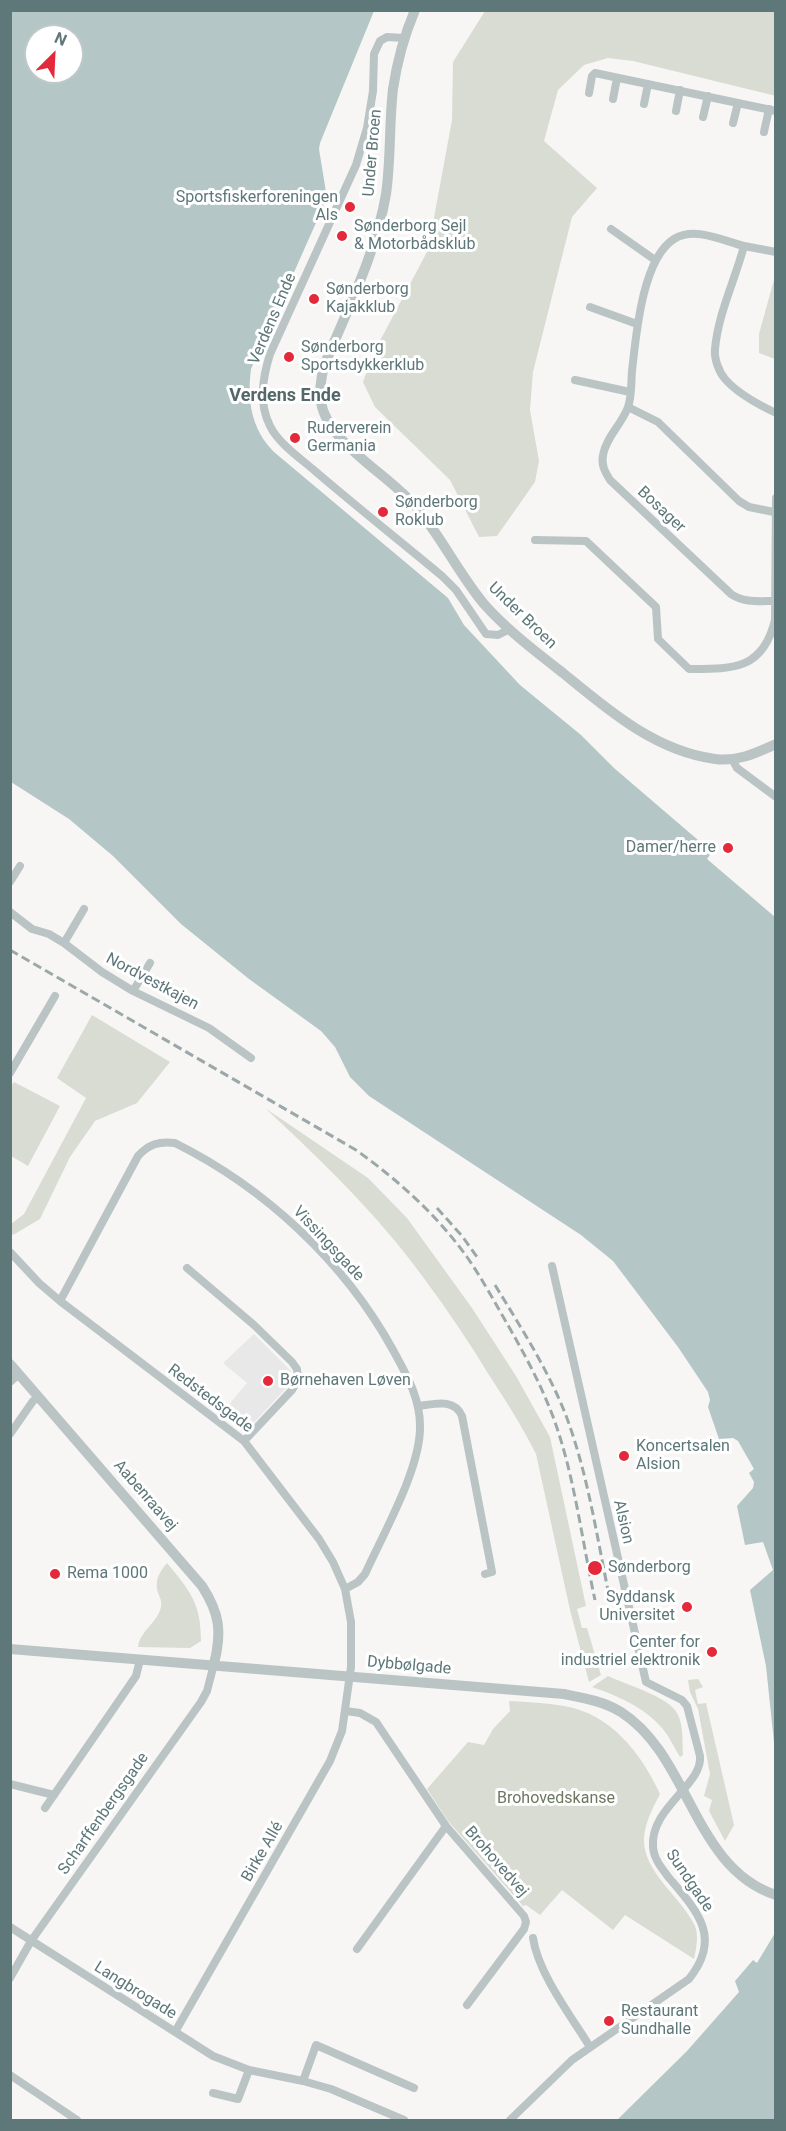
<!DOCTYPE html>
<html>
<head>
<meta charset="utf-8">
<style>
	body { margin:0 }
	#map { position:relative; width:786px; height:2131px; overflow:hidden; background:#f7f6f4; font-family:Roboto,sans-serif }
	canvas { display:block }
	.frame { position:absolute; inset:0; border:12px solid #5e7779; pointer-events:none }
	.north { position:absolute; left:24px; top:24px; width:60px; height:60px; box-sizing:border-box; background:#fff; border:2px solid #bfc9c9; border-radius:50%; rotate:24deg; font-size:16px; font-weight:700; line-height:24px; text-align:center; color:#5e7779 }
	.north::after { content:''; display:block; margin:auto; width:21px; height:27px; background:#e3293a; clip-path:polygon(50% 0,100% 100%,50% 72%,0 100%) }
</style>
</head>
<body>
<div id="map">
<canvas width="786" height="2131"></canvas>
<div class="frame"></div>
<div class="north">N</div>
</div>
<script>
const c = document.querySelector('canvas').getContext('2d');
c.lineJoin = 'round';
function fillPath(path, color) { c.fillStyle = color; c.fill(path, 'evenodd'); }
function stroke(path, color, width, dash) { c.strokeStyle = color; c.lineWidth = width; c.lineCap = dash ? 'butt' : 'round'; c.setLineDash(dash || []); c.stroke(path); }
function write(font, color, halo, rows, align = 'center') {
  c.font = font + ' Roboto,sans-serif'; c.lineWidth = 6; c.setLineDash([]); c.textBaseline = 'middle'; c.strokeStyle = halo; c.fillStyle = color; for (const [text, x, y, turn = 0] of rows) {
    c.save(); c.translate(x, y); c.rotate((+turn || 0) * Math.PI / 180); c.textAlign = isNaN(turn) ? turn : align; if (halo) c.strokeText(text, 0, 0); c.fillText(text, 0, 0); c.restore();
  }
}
fillPath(new Path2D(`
	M254,1334L291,1371V1380L289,1385L249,1428L244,1429L222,1413L247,1383L223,1363Z`), '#e8e8e8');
fillPath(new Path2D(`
	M485,11H775L776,96L633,61L608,58L584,65L558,90L544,141L597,188L572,217L533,372L530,410L539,461L535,482L497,536L479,537L450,480L375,407L363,382L374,352L428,250L452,120L453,62Z
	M775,276V359L759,353V334Z
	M92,1015L170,1062L137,1103L95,1121L70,1157L40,1219L13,1235L11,1232V1224L24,1214L86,1098L57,1078Z
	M14,1082L60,1106L28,1166L11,1156L10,1088Z
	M265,1108L368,1178L407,1218L472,1308L516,1376L550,1437L586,1606L577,1609L582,1628H587L601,1675L589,1682L570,1610L536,1454C522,1426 506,1401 489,1375C469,1342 447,1309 423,1277C378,1215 321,1160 265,1108Z
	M167,1563C190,1591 201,1603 201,1641L190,1648L138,1647C140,1630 159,1622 161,1606C162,1602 160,1597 158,1593C154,1581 160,1571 167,1563Z
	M608,1676C625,1684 669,1697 677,1713C684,1725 682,1742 683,1755L680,1757C674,1747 669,1736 662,1728C644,1707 618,1696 592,1687Z
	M698,1679L703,1687L695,1690L698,1704L706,1703L734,1825L725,1841L709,1811L712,1800L704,1796L710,1774L698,1709L690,1692L688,1680Z
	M509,1701C527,1702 546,1703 564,1706C611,1714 641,1753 660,1794C653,1808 645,1822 644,1838C642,1871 682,1898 695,1926C699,1936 696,1949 694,1959L625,1915L613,1930L562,1890L540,1915L526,1905L523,1906L448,1821L427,1789L468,1742L484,1745L493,1729L510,1711Z`), '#d9dcd3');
fillPath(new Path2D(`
	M10,11H374L320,143L319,149L327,198L251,369C247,400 251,429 274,452L448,598L464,625L520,685L581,735L614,768L712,852L707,859L775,917V1752L766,1666L750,1590L773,1570L763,1542L745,1545L737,1506L753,1488L754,1482L749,1473L754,1469L738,1441L733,1438L719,1439L708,1407L710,1400L708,1392L678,1347L613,1261L581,1235L369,1096L350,1077L335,1047L321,1031L249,979L181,924L113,856L69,819L11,782ZM36,36H72V72H36Z
	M775,1933V2120H617L687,2051L739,1992L735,1981L753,1960L757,1963Z`), '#b4c6c6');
stroke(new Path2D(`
	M404,38L387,37L380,41L374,54L373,91L367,128L356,165L270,354C263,377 258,402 270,426C279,444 300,458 315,471C357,507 400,541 442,576L456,590L486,634L498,635L510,629
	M589,93L592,76L595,73L776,111
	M613,99L617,78
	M644,104L648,84
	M676,111L680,90
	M703,117L708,96
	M733,123L738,103
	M764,132L769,109
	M611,229L655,260
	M744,246C735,280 718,314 715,349C714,359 719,372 725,379C738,394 759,405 776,413
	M590,307L637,324
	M575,380L630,392
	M628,407L658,422L739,501L749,507L774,512
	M535,540L586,541L656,607L658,639L689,669C733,669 763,670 775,620L776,498
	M775,601C759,601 744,603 731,594L610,480C605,472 601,465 603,455C606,437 622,424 628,407C632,396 631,382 632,371C636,336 642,259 674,239C695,226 723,241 744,246C755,248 765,250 776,252
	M732,759L737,768L776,797
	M10,882L20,866
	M10,912L32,929L49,934L64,943L102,972L133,991L209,1028L251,1058
	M64,943L84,909
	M133,991L150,963
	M10,1073L55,996
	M10,1252L39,1283L60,1301L244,1441L319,1539L333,1562L345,1589L351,1622V1667L342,1731L330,1761L175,2032
	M187,1268L254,1325L292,1362L297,1369L298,1380L292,1390L244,1441
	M60,1301L138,1156C149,1144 159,1141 175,1143C265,1188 344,1261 393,1350C406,1374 420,1397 420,1426C421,1468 383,1534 365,1574L358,1582L345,1589
	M10,1382L19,1374
	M419,1406C435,1404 454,1398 462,1416L492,1572L485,1574
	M10,1434L33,1401L39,1397
	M346,1711L360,1713L376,1722L446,1826L524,1916L526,1922L524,1929L467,2005
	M10,1784L54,1795
	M45,1808L136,1676L140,1660
	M10,1927L213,2056L249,2070L303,2081L331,2089L404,2120
	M533,1938C538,1973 571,2016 590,2047
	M357,1949L446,1826
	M10,1978L31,1941L201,1702L207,1691L214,1664
	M10,2075L77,2120
	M303,2081L316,2045L414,2088
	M213,2093L238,2099L249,2070
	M510,2120L572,2060L689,1979C722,1938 698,1912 670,1879C663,1870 654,1860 653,1847C650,1807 703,1785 700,1756L687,1706L682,1700L646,1682L552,1266`), '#bbc4c5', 8);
stroke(new Path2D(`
	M415,10C404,36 397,62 393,89C389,124 391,160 386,194C376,254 347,310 324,366C321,378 319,389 321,402C327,443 390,475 417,508C442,538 459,574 484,604C507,630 536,652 563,673C608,710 655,751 715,759C738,762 756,753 776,744
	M10,1364L202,1586C220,1614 222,1632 214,1664
	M10,1649L564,1694C584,1698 603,1701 621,1712C690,1756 693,1868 776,1895`), '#bbc4c5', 10);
stroke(new Path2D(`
	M10,950L356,1150C398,1180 437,1215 467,1257C481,1277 493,1299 505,1320C524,1353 542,1386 555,1422C575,1479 582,1541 595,1600
	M437,1208L462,1236L477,1257
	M495,1285C520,1326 547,1368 565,1413C588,1473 597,1538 610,1600`), '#9ba8aa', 3, [9, 4.5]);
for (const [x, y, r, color] of [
	[350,207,6,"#e3293a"],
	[342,236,6,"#e3293a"],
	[314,299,6,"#e3293a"],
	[289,357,6,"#e3293a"],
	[295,438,6,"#e3293a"],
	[383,512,6,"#e3293a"],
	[728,848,6,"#e3293a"],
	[268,1381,6,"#e3293a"],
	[624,1456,6,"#e3293a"],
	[595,1568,8,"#e3293a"],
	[55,1574,6,"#e3293a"],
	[687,1607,6,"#e3293a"],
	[712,1652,6,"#e3293a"],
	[609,2021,6,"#e3293a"]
]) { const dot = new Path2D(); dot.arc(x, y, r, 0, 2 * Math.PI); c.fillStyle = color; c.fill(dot); stroke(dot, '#fff', 2); }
write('16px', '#5e7779', '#fff', [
	["Under Broen",373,153,-85],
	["Verdens Ende",273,319,-67],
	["Bosager",661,510,43],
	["Under Broen",522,616,44],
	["Nordvestkajen",152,982,28],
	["Vissingsgade",328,1244,47],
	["Redstedsgade",210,1399,37],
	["Aabenraavej",145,1496,49],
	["Alsion",623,1522,77],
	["Dybbølgade",409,1666,5],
	["Scharffenbergsgade",104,1814,-55],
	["Birke Allé",263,1852,-60],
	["Brohovedvej",496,1862,49],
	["Sundgade",689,1881,56],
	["Langbrogade",135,1991,32]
]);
write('16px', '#5e7779', '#fff', [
	["Sportsfiskerforeningen",338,198,"right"],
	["Als",338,216,"right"],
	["Sønderborg Sejl",354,227],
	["& Motorbådsklub",354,245],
	["Sønderborg",326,290],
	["Kajakklub",326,308],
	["Sønderborg",301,348],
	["Sportsdykkerklub",301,366],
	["Ruderverein",307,429],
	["Germania",307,447],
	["Sønderborg",395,503],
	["Roklub",395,521],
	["Damer/herre",716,848,"right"],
	["Børnehaven Løven",280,1381],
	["Koncertsalen",636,1447],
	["Alsion",636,1465],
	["Sønderborg",608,1568],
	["Rema 1000",67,1574],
	["Syddansk",675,1598,"right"],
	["Universitet",675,1616,"right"],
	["Center for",700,1643,"right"],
	["industriel elektronik",700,1661,"right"],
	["Restaurant",621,2012],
	["Sundhalle",621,2030]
], 'left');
write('16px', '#6c7861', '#fff', [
	["Brohovedskanse",556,1799]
]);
write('bold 18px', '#54686a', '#fff', [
	["Verdens Ende",285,396]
]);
</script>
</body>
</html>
